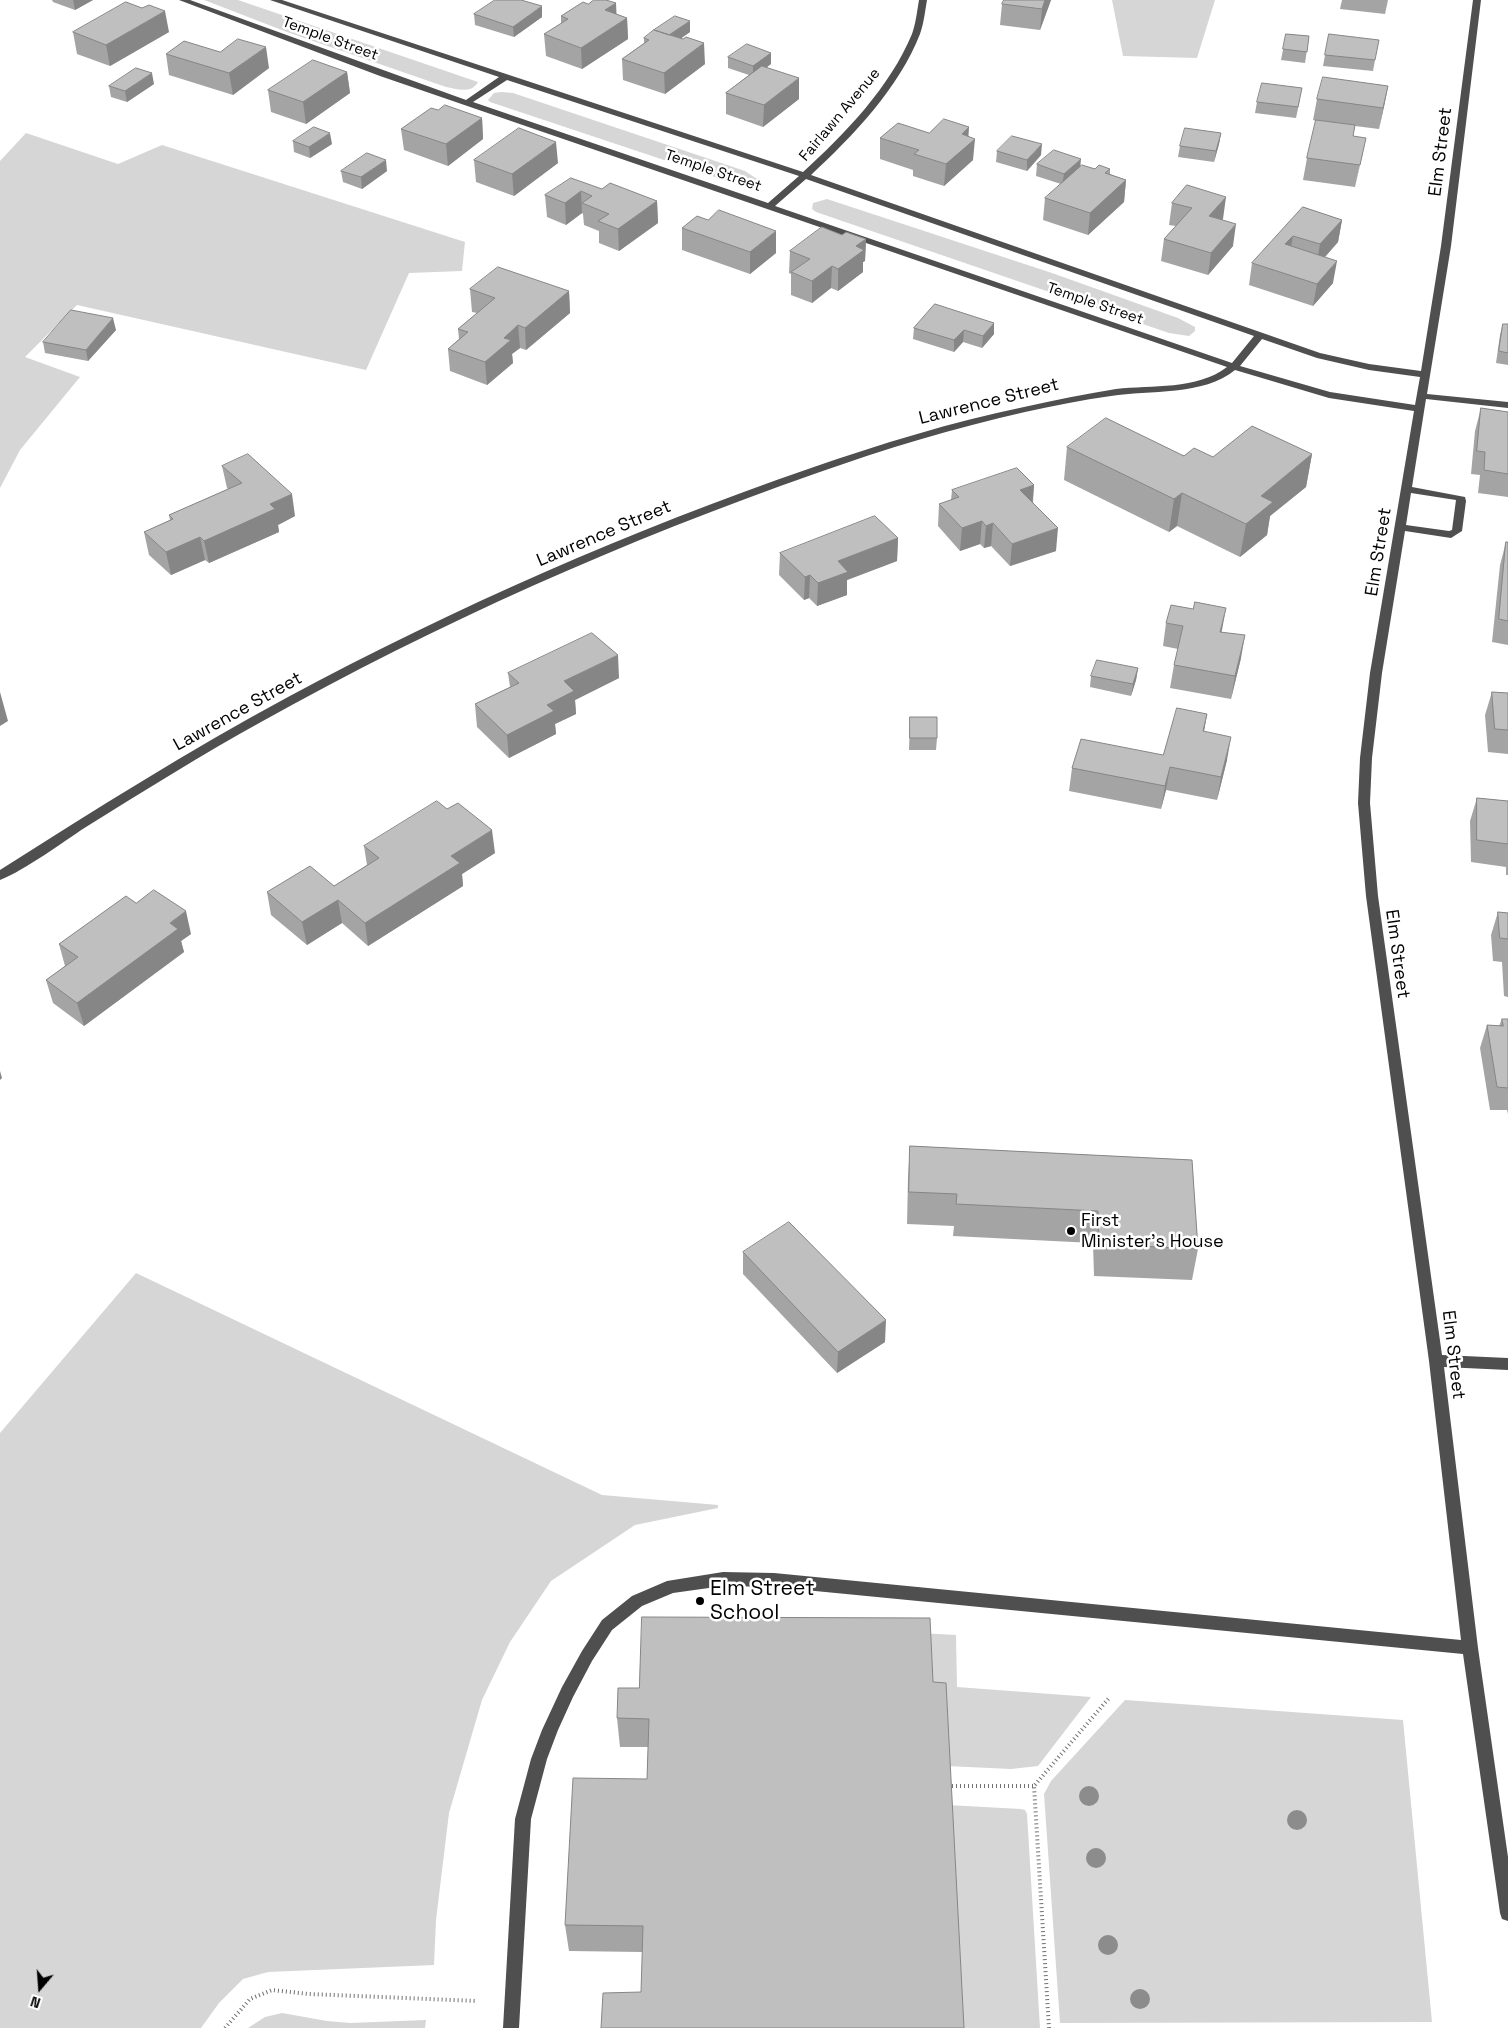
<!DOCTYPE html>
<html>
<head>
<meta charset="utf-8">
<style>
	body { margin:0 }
	#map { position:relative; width:1508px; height:2028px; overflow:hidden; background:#fff; font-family:"Space Grotesk",sans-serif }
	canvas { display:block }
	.north { position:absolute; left:15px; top:1963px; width:50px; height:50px; -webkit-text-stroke:4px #fff; paint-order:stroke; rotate:198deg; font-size:14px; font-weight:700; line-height:20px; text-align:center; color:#000 }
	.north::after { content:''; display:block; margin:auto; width:18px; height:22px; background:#000; clip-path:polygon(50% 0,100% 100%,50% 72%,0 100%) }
</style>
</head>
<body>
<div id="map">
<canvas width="1508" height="2028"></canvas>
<div class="north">N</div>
</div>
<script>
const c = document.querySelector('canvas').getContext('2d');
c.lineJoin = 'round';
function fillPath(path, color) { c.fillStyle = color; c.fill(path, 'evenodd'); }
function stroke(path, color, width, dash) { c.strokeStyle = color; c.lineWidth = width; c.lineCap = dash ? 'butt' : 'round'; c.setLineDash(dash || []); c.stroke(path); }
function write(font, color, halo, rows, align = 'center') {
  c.font = font + ' "Space Grotesk",sans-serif'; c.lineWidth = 5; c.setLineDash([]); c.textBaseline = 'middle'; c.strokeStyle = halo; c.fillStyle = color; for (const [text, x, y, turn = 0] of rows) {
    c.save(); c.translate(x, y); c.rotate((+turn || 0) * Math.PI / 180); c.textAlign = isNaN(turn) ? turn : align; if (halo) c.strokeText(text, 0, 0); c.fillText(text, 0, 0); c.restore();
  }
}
fillPath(new Path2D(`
	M204,0H238L478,82C472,94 456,89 446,87L287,32Z
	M1112,0H1215L1197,58L1123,56Z
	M501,92L513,93L745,171L757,179L751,185H739L490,102L488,100L494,93Z
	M26,133L118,164L162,145L465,242L462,271L409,273L366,370L77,305L25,357L80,377L20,450L0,488V161Z
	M827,199L1052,273L1178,318L1195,327V331L1189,336L1169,333L816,212L812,209L813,203Z
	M136,1273L602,1495L718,1505V1508L635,1525L551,1581L510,1642L482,1700L449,1813L436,1920L434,1965L268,1972L243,1979L219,2003L201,2028H0V1433Z
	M884,1631L956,1635L957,1687L1091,1697L1038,1766L1011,1769L946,1766Z
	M1125,1700L1403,1720L1432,2022L1060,2023L1044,1794L1051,1781Z
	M947,1805L1021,1809L1025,1810L1027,1814L1040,2028H958Z
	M282,2013L327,2021L350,2023L426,2020L425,2028H248L265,2017Z`), '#d6d6d6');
stroke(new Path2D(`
	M948,1786H1034
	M225,2028L250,1999L272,1990L309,1994L477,2001
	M1049,2028L1034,1786L1109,1698`), '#717171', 4, [1, 3]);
fillPath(new Path2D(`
	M179,0H190L466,100L499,77L270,0H282L803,172C845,134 890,87 912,34C916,23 917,11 919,0H927C925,11 924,23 920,34C899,88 853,136 811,175L1320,353L1369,364L1421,371L1441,246L1473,0H1481L1451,246L1427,394L1508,402V408L1426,399L1412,487L1465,497L1466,501L1462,531L1451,538L1405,531L1382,673L1372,758L1370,803L1378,896L1442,1355L1508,1358V1370L1444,1367L1478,1648L1508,1857V1921L1502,1919L1500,1913L1463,1654L774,1587L723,1586L673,1593L642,1606L612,1630L592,1661L573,1697L558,1730L547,1759L531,1819L519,2028H503L515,1819L531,1759L542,1730L562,1687L582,1651L602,1620L632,1596L667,1581L723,1572L774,1573L1461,1640L1429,1361L1366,896L1358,803L1360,758L1370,673L1414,411L1329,398L1235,370C1204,396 1149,390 1111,396C1082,400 1053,406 1025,412C954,428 885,449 817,473C625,540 438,623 261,722C201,755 144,791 86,827C61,843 27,869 0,880V870C95,810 189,750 288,697C456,607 631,530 811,468C881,444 951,422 1024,407C1055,400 1085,394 1116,389C1152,385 1197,390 1227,367L380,76ZM507,80L799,176L768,203L473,102ZM806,179L1254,336L1232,363L775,206ZM1262,339L1317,358L1369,370L1420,377L1415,405L1330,392L1240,366ZM1411,493L1456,500L1452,530L1449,531L1406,525Z`), '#4f4f4f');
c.fillStyle = '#8c8c8c';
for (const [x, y] of [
	[1089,1796],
	[1297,1820],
	[1096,1858],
	[1108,1945],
	[1140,1999]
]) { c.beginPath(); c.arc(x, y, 10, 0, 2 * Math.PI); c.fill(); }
fillPath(new Path2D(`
	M52,0H93L75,10L53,2Z
	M1051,0L1040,30L1000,25L1002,4Z
	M1342,0H1388L1385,14L1340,9Z
	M616,3V14L627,18L628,39L582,69L546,56L544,34L561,24V16L588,4Z
	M474,14L542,17L514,37L475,25Z
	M690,21V32L680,39L705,64L665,94L623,80L622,59L644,43V38Z
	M73,32H169L110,66L77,54Z
	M1286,34L1309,36L1305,63L1281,60Z
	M1329,34L1375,60L1373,71L1323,66Z
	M771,53V64L767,67L799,99L763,127L726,114V93L749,75L728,68V57Z
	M166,54L269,68L233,95L169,75Z
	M347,72L350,93L306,124L271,112L268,90Z
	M154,84L127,102L111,97L109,86Z
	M1388,86L1379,129L1355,126L1353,136L1361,159L1355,187L1303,180L1307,158L1316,121L1313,120L1317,99Z
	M1300,99L1296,118L1255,113L1257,102Z
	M438,110L482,118L483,139L448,166L404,150L401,129Z
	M929,133L969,136L973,160L944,186L913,176V170L880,159V138Z
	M1221,133L1219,144L1214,162L1178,157L1180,146Z
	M293,141L332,144L310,158L294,152Z
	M997,151L1041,155L1027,171L996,162Z
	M474,160L558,163L514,196L476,182Z
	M1037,164L1080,166L1095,169H1110V174L1126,180L1124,202L1088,235L1043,220L1045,198L1061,184L1036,176Z
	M341,171H387L362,189L343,182Z
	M1187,185L1223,219L1222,220L1233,246L1208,275L1161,261L1164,239L1176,226L1169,225L1172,203Z
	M602,189L657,201L658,223L619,251L599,243V231L584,225L583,214L582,213L566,225L547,217L545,195Z
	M1303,207L1342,220L1338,242L1325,257L1333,283L1313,306L1249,285L1252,263Z
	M682,228L776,253L750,274L682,250Z
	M842,235L866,239L865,261L863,262V272L838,291L831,288L812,303L791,295V274L789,273L790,251Z
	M470,289L569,291L570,313L526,350L520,348L512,354L513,363L487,385L450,371L448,349L459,339L458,329L477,313L472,312Z
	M935,304L994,334L982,348L963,342L954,352L913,339L914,328Z
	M1503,324H1508V365L1496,363L1500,335Z
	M116,330L88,361L45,353L43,342Z
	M1481,408L1508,412V497L1478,493L1480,475L1471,474L1475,431Z
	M1067,447L1213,457L1312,454L1306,487L1270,516L1267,535L1240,557L1177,526L1169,532L1064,480Z
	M222,466L295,516L278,525L279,532L209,563L205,560L171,575L149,555L144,532L170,520L169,515L228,489L227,488Z
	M1034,485L1033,502L1056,551L1010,566L991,546L984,548L980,544L960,551L938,526L939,504L951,500L952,490Z
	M898,538L897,561L847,580V595L817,606L809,598L804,600L779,575L780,553Z
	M1506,542H1508V645L1492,642L1500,565Z
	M1166,623L1222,632L1241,658L1231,699L1170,688L1174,665L1178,649L1163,646Z
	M1138,668L1136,680L1131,696L1090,687L1091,676Z
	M508,673L619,678L575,700L576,714L555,724L556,734L509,758L477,727L475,704L510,687Z
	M1492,692L1508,693V754L1488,752L1485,715Z
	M1207,714L1204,731L1227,760L1217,800L1166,790L1161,809L1069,791L1072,768L1163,755Z
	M910,717L937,738L936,750H909Z
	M1477,798L1508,801V875H1506V867L1471,862L1470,821Z
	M364,846L495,853L462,874L463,886L368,946L342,923L307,945L271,915L267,892L334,886L367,865Z
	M136,903L191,934L181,941L184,952L84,1026L53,1003L46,980L65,966L59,944Z
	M1498,912L1508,913V997L1504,996L1502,962L1493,961L1491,935Z
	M1502,1019H1508V1114L1507,1110H1490L1480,1048L1487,1025L1499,1026Z
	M910,1146L1192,1160L1198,1249L1192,1280L1094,1276L1093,1243L953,1236L954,1226L907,1224L908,1179Z
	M743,1252L885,1342L837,1373L743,1274Z
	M930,1618L642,1952L569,1951L565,1925L647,1779L648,1747H620L617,1718L639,1688Z`), '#a4a4a4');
fillPath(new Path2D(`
	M73,0H93L75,10Z
	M1045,0H1051L1040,30L1042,9Z
	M616,3L617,24L605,10Z
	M542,6V17L514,37L513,27Z
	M165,11L169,32L110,66L106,45Z
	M627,18L628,39L582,69L581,48Z
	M690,21V32L664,50V39Z
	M704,43L705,64L665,94L664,73Z
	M266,47L269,68L233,95L229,73Z
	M771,53V64L753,77V66Z
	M347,72L350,93L306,124L303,102Z
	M152,73L154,84L127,102L125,91Z
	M799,78V99L763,127L764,105Z
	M1388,86L1384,107L1379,129L1383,108Z
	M482,118L483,139L448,166L446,144Z
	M969,127L968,144L975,139L973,160L944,186L946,164L962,134Z
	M330,133L332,144L310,158L309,147Z
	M1221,133L1219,144L1214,162L1216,151Z
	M1366,138L1361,159L1355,187L1360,165Z
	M556,142L558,163L514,196L512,174Z
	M1042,144L1041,155L1027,171V160Z
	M1081,159L1080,170L1062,185L1064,174Z
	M386,160L387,171L362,189L361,177Z
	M1126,180L1124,202L1088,235L1090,213Z
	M581,191L582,213L566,225L565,203Z
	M1226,197L1223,219L1206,238L1209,216Z
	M657,201L658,223L619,251L618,229Z
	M1342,220L1338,242L1316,267L1320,244Z
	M1236,224L1233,246L1208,275L1211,253Z
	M776,231V253L750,274V252Z
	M1293,236L1289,258L1285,244Z
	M866,239L865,261L863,262V272L838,291V269L856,246Z
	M1337,261L1333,283L1313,306L1317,284Z
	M832,266L831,288L812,303V281Z
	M569,291L570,313L526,350L525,328Z
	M113,318L116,330L88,361L86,350Z
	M994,323V334L982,348L983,336Z
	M518,325L520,348L512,354L513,363L487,385L485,362L504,338Z
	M964,330L963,342L954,352V340Z
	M1312,454L1306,487L1270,516L1267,535L1240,557L1246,524L1261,496Z
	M1034,485L1032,508L1020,490Z
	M1182,493L1177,526L1169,532L1174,499Z
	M292,494L295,516L278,525L279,532L209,563L204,541L270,504Z
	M982,521L980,544L960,551L962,528Z
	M993,523L991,546L984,548L986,526Z
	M1058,528L1056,551L1010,566L1012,544Z
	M200,537L205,560L171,575L166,552Z
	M898,538L897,561L847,580V595L817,606L818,583L838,561Z
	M810,575L809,598L804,600L805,577Z
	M1226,608L1222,630L1216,654L1220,632Z
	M1245,635L1241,658L1231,699L1235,676Z
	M618,655L619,678L575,700L576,714L555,724L556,734L509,758L507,735L564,681Z
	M1138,668L1136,680L1131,696L1133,684Z
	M0,692L8,721L0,726Z
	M1207,714L1203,737V731Z
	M1231,737L1227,760L1217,800L1221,777Z
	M1170,767L1166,790L1161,809L1165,786Z
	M492,830L495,853L462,874L463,886L368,946L365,923L451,856Z
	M338,900L342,923L307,945L302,922Z
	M186,911L191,934L181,941L184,952L84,1026L77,1003L170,923Z
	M0,1071L2,1078L0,1080Z
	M886,1320L885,1342L837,1373L838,1352Z`), '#868686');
const building = new Path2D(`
	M495,0H521L542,6L513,27L474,14Z
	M594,0H606L616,3L605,10L627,18L581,48L544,34L568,19L561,16L583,2L588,4Z
	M1004,0H1045L1042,9L1002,4Z
	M126,2L142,8L149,5L165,11L106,45L73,32Z
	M675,16L690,21L669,35L654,30Z
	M654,30L683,39L686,37L704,43L664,73L622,59L649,40L644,38Z
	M1286,34L1309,36L1307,52L1283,49Z
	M1329,34L1379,40L1375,60L1325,55Z
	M238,39L266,47L229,73L166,54L184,41L220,52Z
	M747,44L771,53L753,66L728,57Z
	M313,60L347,72L303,102L268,90Z
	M762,66L799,78L764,105L726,93Z
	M136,68L152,73L125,91L109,86Z
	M1323,77L1388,86L1383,108L1317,99Z
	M1262,83L1302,88L1298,107L1257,102Z
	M445,105L482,118L446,144L401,129L431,108L438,110Z
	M944,119L969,127L962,134L975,139L946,164L914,154L919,150L880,138L898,123L929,133Z
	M1316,120L1355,125L1353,136L1366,138L1360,165L1307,158Z
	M314,127L330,133L309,147L293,141Z
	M519,128L556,142L512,174L474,160Z
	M1185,128L1221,133L1216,151L1180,146Z
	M1012,136L1042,144L1027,160L997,151Z
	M1054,150L1081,159L1064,174L1037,164Z
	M367,153L386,160L361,177L341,171Z
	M1082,165L1095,169L1099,165L1110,169L1105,173L1126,180L1090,213L1045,198Z
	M571,178L602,189L610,183L657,201L618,229L598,221L609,214L582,203L592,196L581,191L565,203L545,195Z
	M1187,185L1226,197L1209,216L1236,224L1211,253L1164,239L1192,208L1172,203Z
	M1303,207L1342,220L1320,244L1293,236L1285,244L1337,261L1317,284L1252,263Z
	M719,210L776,231L750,252L682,228L697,216L708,220Z
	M822,227L842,235L846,232L866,239L856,246L864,250L838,269L832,266L812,281L791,272L810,259L790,251Z
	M498,267L569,291L525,328L518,325L504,338L511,340L485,362L448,349L468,332L458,329L495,298L470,289Z
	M935,304L994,323L983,336L964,330L954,340L914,328Z
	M71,310L113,318L86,350L43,342Z
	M1503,324H1508V353L1499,351Z
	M1481,408L1508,412V474L1484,470L1485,452L1477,451Z
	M1106,418L1184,456L1194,448L1213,457L1252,426L1312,454L1261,496L1273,502L1246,524L1182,493L1174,499L1067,447Z
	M248,454L292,494L270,504L275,509L204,541L200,537L166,552L144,532L173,519L169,515L242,483L222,466Z
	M1017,468L1034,485L1020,490L1058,528L1012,544L993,523L986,526L982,521L962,528L939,504L959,497L952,490Z
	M875,516L898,538L838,561L848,572L818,583L810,575L805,577L780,553Z
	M1506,542H1508V621L1499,619Z
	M1195,602L1226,608L1220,632L1245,635L1235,676L1174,665L1183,626L1166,623L1171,605L1193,609Z
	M592,633L618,655L564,681L574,691L547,705L554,711L507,735L475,704L519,683L508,673Z
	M1097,660L1138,668L1133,684L1091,676Z
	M1492,692L1508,693V730L1495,729Z
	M1177,708L1207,714L1203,731L1231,737L1221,777L1170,767L1165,786L1072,768L1081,739L1163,755Z
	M910,717H937V738H910Z
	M1477,798L1508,801V844L1477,840Z
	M437,801L447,809L458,803L492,830L451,856L460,863L365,923L338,900L302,922L267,892L310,866L334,886L379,858L364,846Z
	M154,890L186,911L170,923L178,929L77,1003L46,980L78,957L59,944L126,896L136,903Z
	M1498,912L1508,913V939L1500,938Z
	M1502,1019H1508V1088L1497,1087L1487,1025L1503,1026Z
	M910,1146L1192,1160L1198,1249L1099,1244L1098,1211L956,1204L957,1194L909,1192Z
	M789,1222L886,1320L838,1352L743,1252Z
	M642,1617L930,1618L933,1682L946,1683L964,2028H601L603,1993L641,1992L643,1926L565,1925L573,1778L647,1779L649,1719L617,1718L618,1688H639Z`);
fillPath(building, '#bfbfbf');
stroke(building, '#868686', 1);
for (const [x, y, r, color] of [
	[1071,1231,5,"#000"],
	[700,1601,5,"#000"]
]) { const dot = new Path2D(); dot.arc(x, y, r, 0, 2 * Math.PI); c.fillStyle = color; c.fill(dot); stroke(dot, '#fff', 2); }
write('15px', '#000', '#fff', [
	["Temple Street",330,39,20],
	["Fairlawn Avenue",840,115,-50],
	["Temple Street",713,171,19],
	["Temple Street",1095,304,19]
]);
write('18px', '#000', '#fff', [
	["Elm Street",1441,152,-83],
	["Lawrence Street",989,402,-14],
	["Lawrence Street",604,534,-23],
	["Elm Street",1379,552,-81],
	["Lawrence Street",238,712,-29],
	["Elm Street",1397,954,82],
	["Elm Street",1453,1355,83]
]);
write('18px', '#000', '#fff', [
	["First",1081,1221],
	["Minister's House",1081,1242]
], 'left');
write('21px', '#000', '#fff', [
	["Elm Street",710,1589],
	["School",710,1613]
], 'left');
</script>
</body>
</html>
